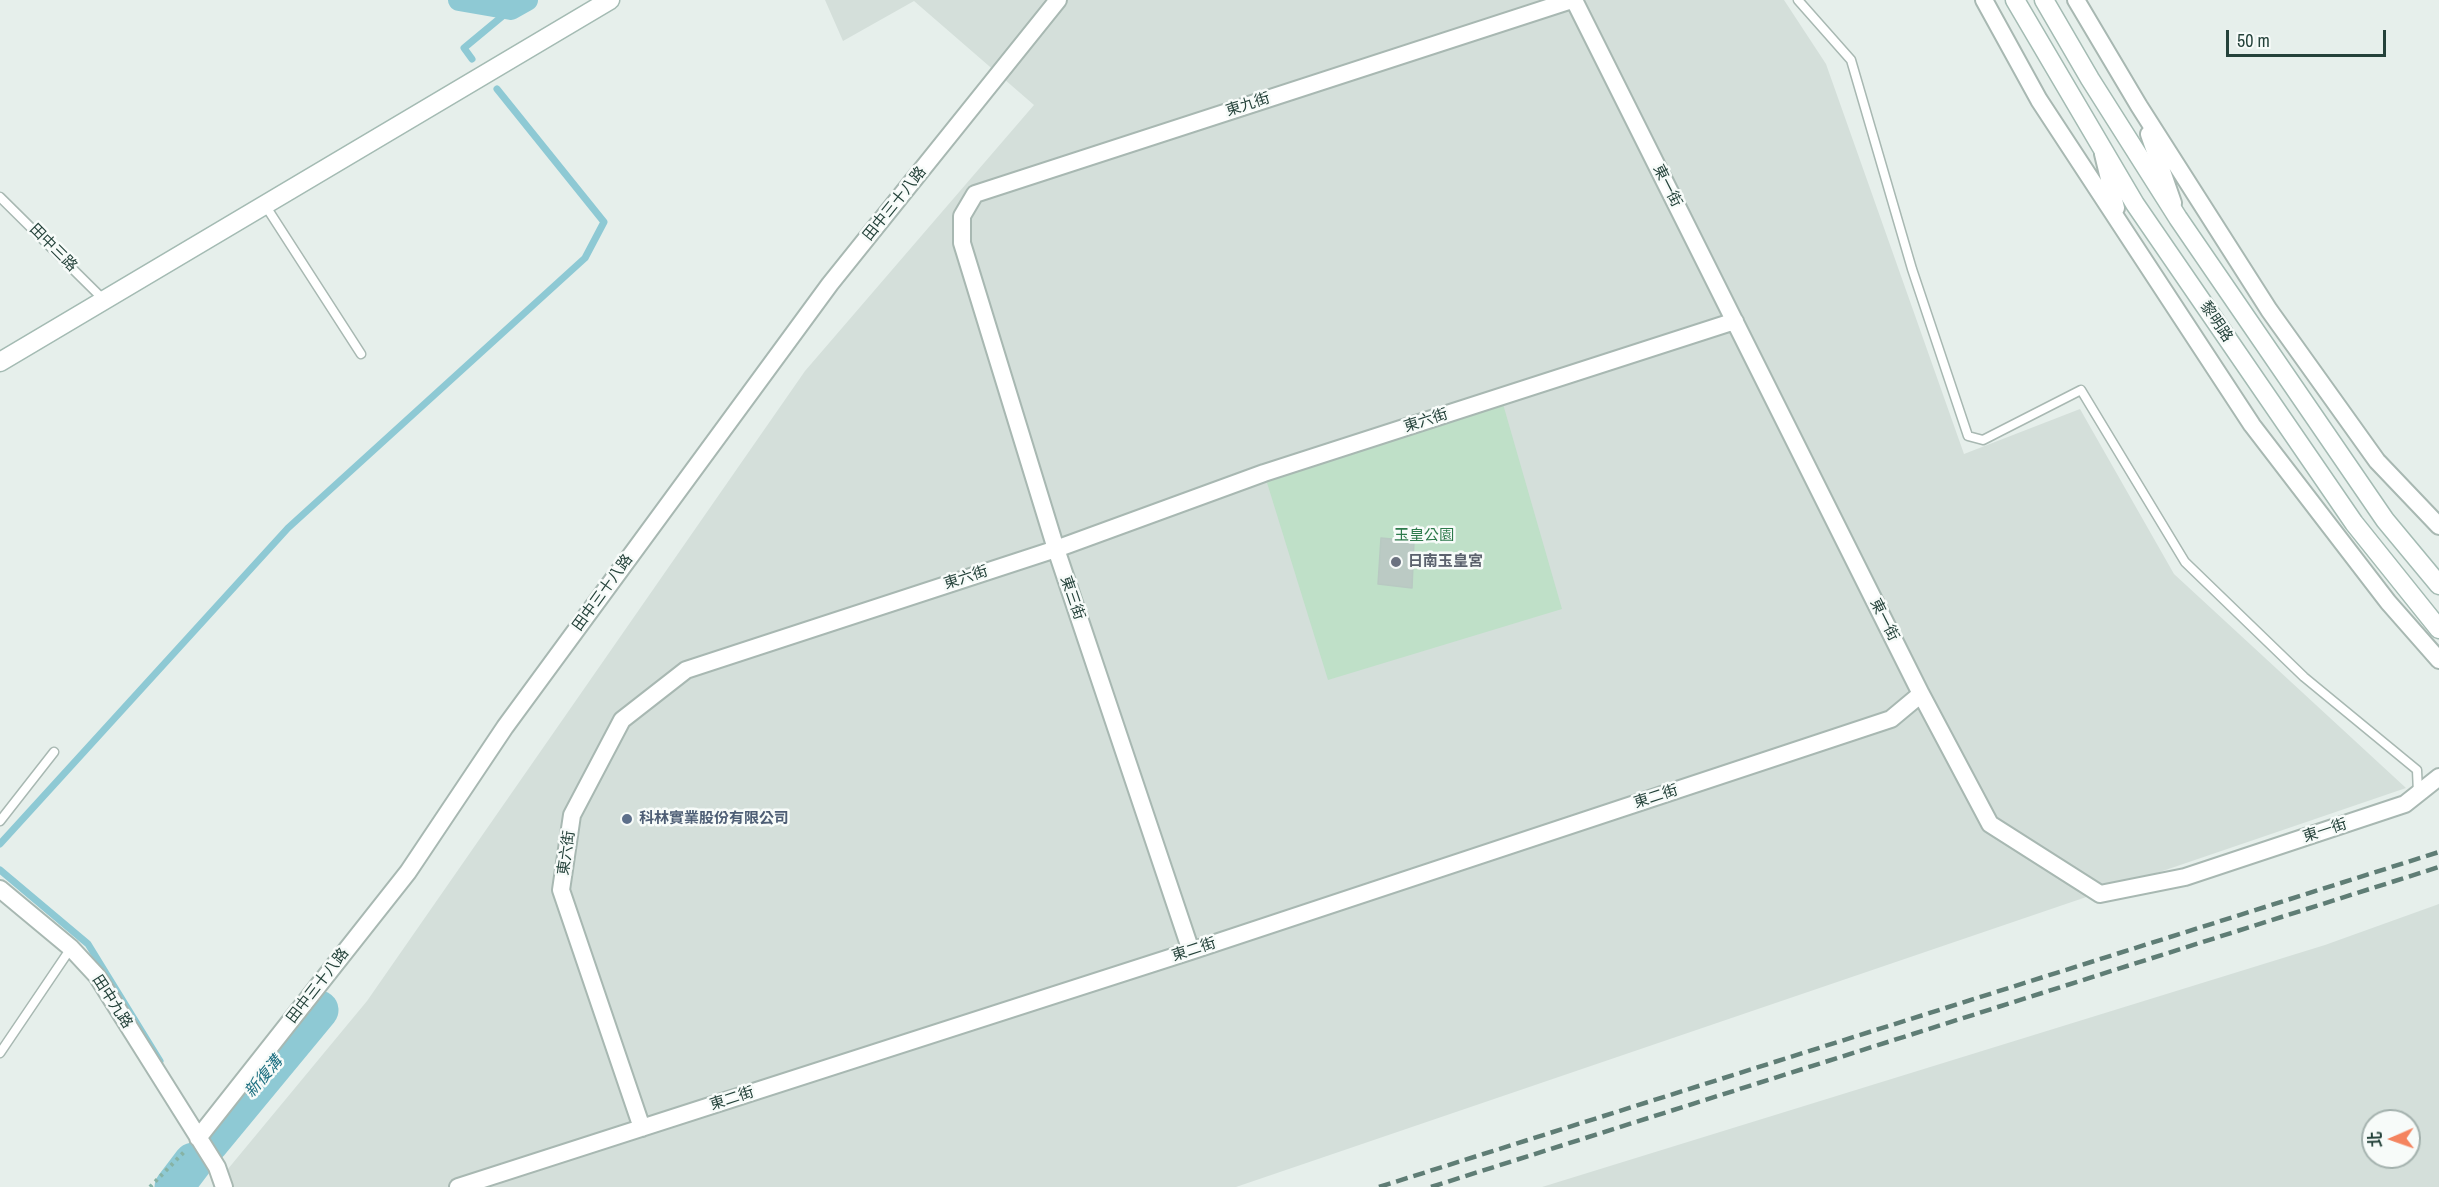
<!DOCTYPE html>
<html>
<head>
<meta charset="utf-8">
<style>
	body { margin:0 }
	#map { position:relative; width:2439px; height:1187px; overflow:hidden; background:#e6efeb; font-family:"Archivo Narrow","Noto Sans TC",sans-serif }
	canvas { display:block }
	.north { position:absolute; left:2361px; top:1109px; width:60px; height:60px; box-sizing:border-box; background:#f7fbf9; border:2px solid #a3b1ad; border-radius:50%; rotate:268deg; font-size:16px; font-weight:700; line-height:24px; text-align:center; color:#24423a }
	.north::after { content:''; display:block; margin:auto; width:21px; height:27px; background:#f4845f; clip-path:polygon(50% 0,100% 100%,50% 72%,0 100%) }
	.scale { position:absolute; left:2226px; top:30px; width:160px; height:27px; box-sizing:border-box; border:3px solid #24423a; border-top:0; padding-left:8px; font-size:18px; line-height:21px; white-space:nowrap; color:#24423a; -webkit-text-stroke:4px #f7fbf9; paint-order:stroke }
</style>
</head>
<body>
<div id="map">
<canvas width="2439" height="1187"></canvas>
<div class="north">北</div>
<div class="scale">50 m</div>
</div>
<script>
const c = document.querySelector('canvas').getContext('2d');
c.lineJoin = 'round';
function fillPath(path, color) { c.fillStyle = color; c.fill(path, 'evenodd'); }
function stroke(path, color, width, dash) { c.strokeStyle = color; c.lineWidth = width; c.lineCap = dash ? 'butt' : 'round'; c.setLineDash(dash || []); c.stroke(path); }
function write(font, color, halo, rows, align = 'center') {
  c.font = font + ' "Archivo Narrow","Noto Sans TC",sans-serif'; c.lineWidth = 5; c.setLineDash([]); c.textBaseline = 'middle'; c.strokeStyle = halo; c.fillStyle = color; for (const [text, x, y, turn = 0] of rows) {
    c.save(); c.translate(x, y); c.rotate((+turn || 0) * Math.PI / 180); c.textAlign = isNaN(turn) ? turn : align; if (halo) c.strokeText(text, 0, 0); c.fillText(text, 0, 0); c.restore();
  }
}
fillPath(new Path2D(`
	M825,0H1784L1826,64L1964,454L2080,409L2174,574L2406,788L1236,1187H213L367,1001L805,371L1034,105L914,1L843,41Z
	M2439,904V1187H1542L2325,945ZM2373,1121H2409V1157H2373Z`), '#d4dfda');
fillPath(new Path2D(`
	M1501,397L1562,609L1328,680L1264,473Z`), '#bfe0c8');
stroke(new Path2D(`
	M472,59L464,48L511,9
	M0,844L288,528L585,258L604,222L497,89
	M0,870L88,944L160,1061`), '#8ec9d4', 7);
stroke(new Path2D(`
	M459,0L511,9L527,0`), '#8ec9d4', 22);
stroke(new Path2D(`
	M209,1143L319,1010
	M174,1187L193,1162`), '#8ec9d4', 39);
const building = new Path2D(`
	M1381,538L1414,541L1412,588L1378,584Z`);
fillPath(building, '#bbcac4');
stroke(building, '#b8c9c2', 1.5);
const lane = new Path2D(`
	M1798,0L1851,60L1912,269L1968,436L1983,440L2081,390L2185,562L2304,677L2417,770L2418,793
	M0,197L104,300
	M265,205L361,354
	M0,821L54,752
	M0,1053L71,948`);
const street = new Path2D(`
	M1574,0L1921,694L1990,824L2100,894L2185,877L2405,804L2439,777
	M1984,0L2039,100L2252,425L2388,602L2439,660
	M2076,0L2139,106L2269,310L2377,461L2439,526
	M2149,134L2173,203
	M2103,154L2116,208
	M0,889L71,948L97,976L217,1167L224,1187
	M1191,951L1056,549L962,243V216L975,194L1572,0
	M642,1128L561,890L572,815L622,720L686,670L1056,549L1264,473L1735,321
	M198,1138L408,872L505,727L830,284L1058,0
	M458,1187L1191,951L1891,719L1921,694`);
const secondary = new Path2D(`
	M2015,0L2135,204L2354,523L2439,629
	M2044,0L2090,79L2178,218L2385,520L2439,585
	M0,362L610,0`);
stroke(lane, '#a8b8b2', 11);
stroke(street, '#a8b8b2', 20);
stroke(secondary, '#a4bbb3', 21);
stroke(new Path2D(`
	M150,1187L185,1151`), '#86b3a5', 4, [3, 4.5]);
stroke(lane, '#fff', 8);
stroke(street, '#fff', 16);
stroke(secondary, '#fff', 18);
stroke(new Path2D(`
	M1379,1187L2439,852
	M1431,1187L2439,867`), '#5f7d75', 4.5, [12, 6]);
for (const [x, y, r, color] of [
	[1396,562,6,"#6b7280"],
	[627,819,6,"#5c6f8a"]
]) { const dot = new Path2D(); dot.arc(x, y, r, 0, 2 * Math.PI); c.fillStyle = color; c.fill(dot); stroke(dot, '#f7fbf9', 2); }
write('15px', '#24423a', '#f7fbf9', [
	["東九街",1248,105,-18],
	["東一街",1667,186,63],
	["田中三十八路",895,204,-51],
	["田中三路",53,248,45],
	["黎明路",2216,322,56],
	["東六街",1426,421,-18],
	["東六街",966,578,-18],
	["田中三十八路",603,593,-54],
	["東三街",1072,598,71],
	["東一街",1884,620,63],
	["東二街",1656,797,-18],
	["東一街",2325,831,-18],
	["東六街",567,853,-82],
	["東二街",1194,950,-18],
	["田中三十八路",318,986,-52],
	["田中九路",112,1002,57],
	["東二街",732,1099,-18]
]);
write('15px', '#2d7a4b', '#f7fbf9', [
	["玉皇公園",1424,536]
]);
write('bold 15px', '#5b616d', '#f7fbf9', [
	["日南玉皇宮",1408,562]
], 'left');
write('bold 15px', '#4e5e75', '#f7fbf9', [
	["科林實業股份有限公司",639,819]
], 'left');
write('italic 16px', '#1c6f80', '#f7fbf9', [
	["新復溝",264,1077,-50]
]);
</script>
</body>
</html>
